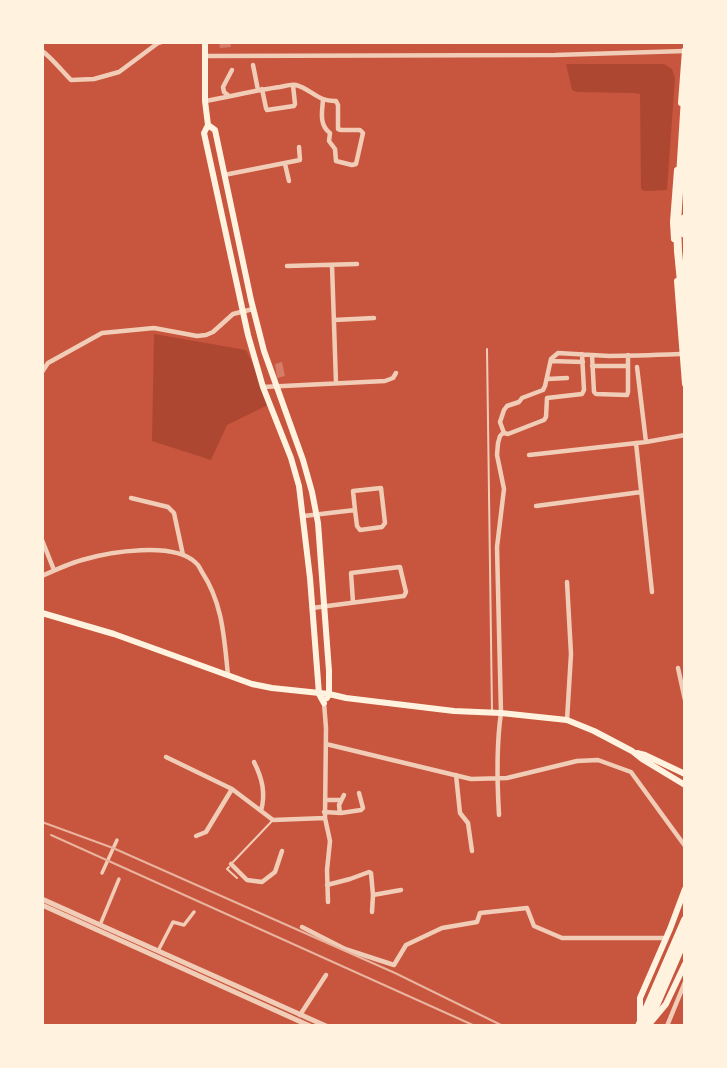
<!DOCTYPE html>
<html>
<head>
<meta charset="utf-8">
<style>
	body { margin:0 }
	#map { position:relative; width:727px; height:1068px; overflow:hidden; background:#c8553d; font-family:"Titillium Web",sans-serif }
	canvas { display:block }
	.frame { position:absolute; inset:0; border:44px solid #fff3e0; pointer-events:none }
</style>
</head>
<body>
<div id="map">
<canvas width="727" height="1068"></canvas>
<div class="frame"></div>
</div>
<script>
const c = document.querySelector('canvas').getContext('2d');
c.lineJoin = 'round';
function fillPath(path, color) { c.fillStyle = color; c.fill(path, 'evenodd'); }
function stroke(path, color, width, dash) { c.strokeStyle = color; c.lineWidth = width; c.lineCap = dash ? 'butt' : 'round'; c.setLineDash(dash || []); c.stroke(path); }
fillPath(new Path2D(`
	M566,64H664L672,69L675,78L667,190L644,191L641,189L640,94L634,93L577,92L572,90Z
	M154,334L246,350L272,403L227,425L211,460L152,441Z`), '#ae4732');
fillPath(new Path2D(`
	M219,42H230L231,47L220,48Z
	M282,362L285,376L277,378L275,364Z`), '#d67c66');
stroke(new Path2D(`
	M487,349L492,712
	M233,862L272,821
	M229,867L227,869L237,878`), '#f1ccb7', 2);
stroke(new Path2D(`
	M102,873L117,840
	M100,925L119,879
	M158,951L173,922L184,925L194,912`), '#f1ccb7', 3.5);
stroke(new Path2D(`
	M42,51C49,55 63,72 71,80L94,79L119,72L158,43L161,42
	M205,56L555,55L685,51
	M253,65L258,90
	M262,89L266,108L267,110L294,106L295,104L293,85
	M229,96L224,92L223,87L232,70
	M205,101C230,97 255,90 280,87C285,86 291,84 296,85C311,89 318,102 336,101L338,105V129L341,130H360L363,133L356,164L352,165L336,161L335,149L329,141L330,133C319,125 322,112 323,100
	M285,164L289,181
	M224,175L300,160L299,147
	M332,265L336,383
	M287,266L357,264
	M334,320L374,318
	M582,354L584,390L582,394L547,398L546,417L544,420L508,434L504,433L500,422L504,410L507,406L519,402L522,398L543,390L545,386L551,359L558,353C575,354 592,355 609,356C634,356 658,355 683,354
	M592,355L594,392L596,394L627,395L628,392V355
	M551,361L583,362
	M592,366H628
	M637,367L646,442
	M42,372L48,363L102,333L154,328L197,336L206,335L213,332L233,314L253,309
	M547,379L567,378
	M263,387L385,381L393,378L396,373
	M636,443L652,592
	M529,455L646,442L685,435
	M131,498L168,507L174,513L183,555
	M536,506L641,492
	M304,516L355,510L357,526L360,530L382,527L385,523L381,488L353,491L355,510
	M42,540L54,570
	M42,576C55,570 68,564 82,560C109,552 174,541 196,563C199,565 200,569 202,572C223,604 224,638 228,675
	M312,608L404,596L406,592L400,567L351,573L353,602
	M678,668L685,700
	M567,720L571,654L567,582
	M326,744L471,779L507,778L577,761L598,760L631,772L685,846
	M166,757L232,789L273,820L325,818L326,728L324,703
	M254,762C262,778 266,793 261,811
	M456,775L460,813L468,823L472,851
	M325,800H341
	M324,812L341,813L361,810L363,808L359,793
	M340,813L339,805L344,795
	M499,815C497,781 496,747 501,713L497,547L504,489L497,455L498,443L500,436L504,432
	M325,818L330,841L327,870L328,902
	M196,836L206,832L232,789
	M231,864L247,880L262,882L275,872L282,851
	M327,885L350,879L369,872L371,873L373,895L401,890
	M372,912L373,895
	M302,927L345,949L394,965L406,945L442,928L477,922L480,913L527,908L534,926L562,938H666
	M300,1015L326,975
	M667,1026L685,982`), '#f1ccb7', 4.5);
stroke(new Path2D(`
	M42,899L326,1026
	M42,905L310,1026`), '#f1ccb7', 5);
stroke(new Path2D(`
	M205,42V101L208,125L204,133L248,335L263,387L291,458L299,486L310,578L319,694L324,703
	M681,103L685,50
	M208,125L215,130L251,300L264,351L303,460L312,492L318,523L329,671V694L327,698
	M674,239L673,222L677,170
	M677,281L685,384
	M42,613L114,634L252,684L272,688L329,694L346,698L454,711L501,713L567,720L594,731L632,751L642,759L685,785
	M637,753L645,755L685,774
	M651,1022L666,1004L685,964
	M640,1023V998L670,929L685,889`), '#fff3e0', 6);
stroke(new Path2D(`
	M685,98L677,223L678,251L685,323
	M685,218V234
	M639,1026L685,920
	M647,1026L685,938`), '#fff3e0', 8);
stroke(new Path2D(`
	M42,822L113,848L395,973L503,1026
	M51,835L475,1026`), '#e9b49f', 2);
</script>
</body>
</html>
